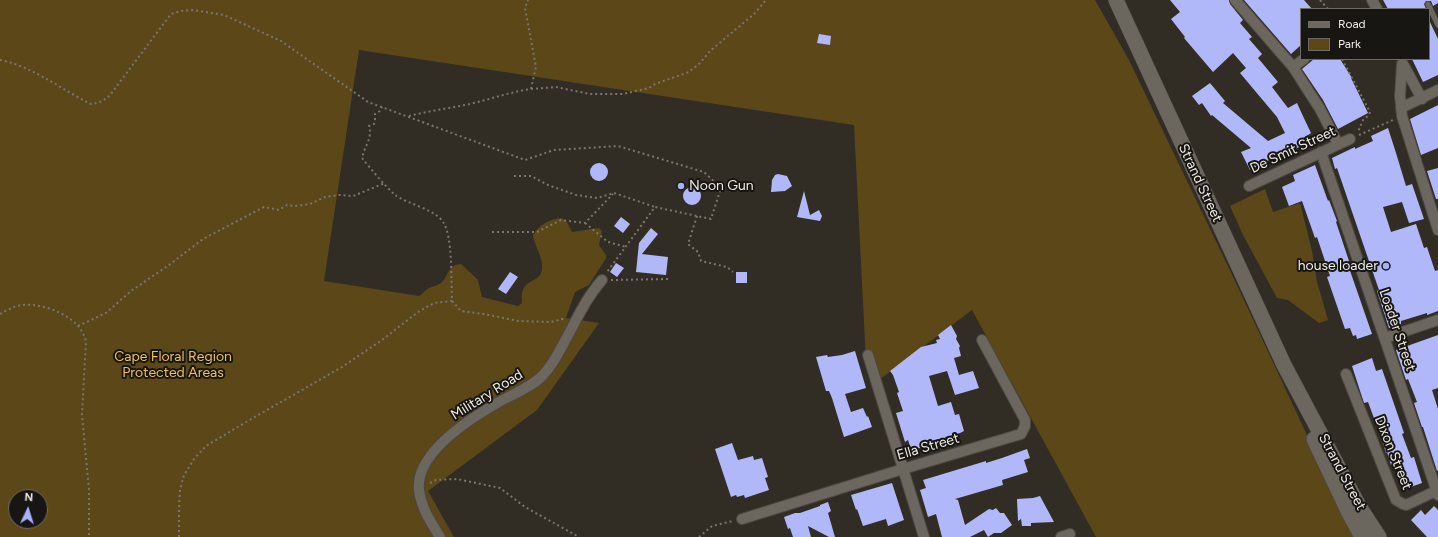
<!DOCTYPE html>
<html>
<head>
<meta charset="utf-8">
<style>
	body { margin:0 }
	#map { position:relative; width:1438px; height:537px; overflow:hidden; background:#312d25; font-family:Figtree,sans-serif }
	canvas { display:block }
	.legend { position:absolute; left:1300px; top:8px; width:130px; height:52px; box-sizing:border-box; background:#181612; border:1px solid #6d6b66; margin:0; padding:5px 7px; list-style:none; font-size:12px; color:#edeae4 }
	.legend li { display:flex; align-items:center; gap:8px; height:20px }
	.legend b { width:20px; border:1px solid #6d6b66 }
	.north { position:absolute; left:8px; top:489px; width:40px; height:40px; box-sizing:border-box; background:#181612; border:1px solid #6d6b66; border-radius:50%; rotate:4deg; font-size:11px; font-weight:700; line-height:16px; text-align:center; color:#edeae4 }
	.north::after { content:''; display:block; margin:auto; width:14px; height:18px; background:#a9b0fc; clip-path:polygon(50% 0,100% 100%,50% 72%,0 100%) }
</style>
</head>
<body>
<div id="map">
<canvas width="1438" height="537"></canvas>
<ul class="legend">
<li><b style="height:5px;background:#6c675e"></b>Road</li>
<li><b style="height:11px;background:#5b4718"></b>Park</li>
</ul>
<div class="north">N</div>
</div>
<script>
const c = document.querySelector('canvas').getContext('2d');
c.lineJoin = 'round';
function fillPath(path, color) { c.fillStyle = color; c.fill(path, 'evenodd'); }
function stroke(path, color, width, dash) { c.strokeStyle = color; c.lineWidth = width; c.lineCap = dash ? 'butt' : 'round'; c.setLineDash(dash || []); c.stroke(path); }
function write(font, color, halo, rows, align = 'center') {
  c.font = font + ' Figtree,sans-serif'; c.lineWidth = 4; c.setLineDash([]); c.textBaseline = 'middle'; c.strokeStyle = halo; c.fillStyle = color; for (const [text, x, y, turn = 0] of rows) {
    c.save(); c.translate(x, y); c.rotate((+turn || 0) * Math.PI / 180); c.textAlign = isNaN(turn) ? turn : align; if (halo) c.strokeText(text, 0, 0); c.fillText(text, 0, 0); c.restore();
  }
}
fillPath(new Path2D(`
	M0,0H1095L1129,60L1236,283L1333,491L1357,537H1096L972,310L875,383L866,362L854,125L359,50L324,281L419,296C423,294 425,290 429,288C433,286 437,286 441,283C449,276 447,265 461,264L478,280L482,297L518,306L522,303C522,299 521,294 523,290C527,279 542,281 542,268C543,256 534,246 533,235C540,224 550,219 562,218L567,222L572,232L599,228L602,231L599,245L606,255V258L589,285L575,292L566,318L599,323L537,410L428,491L454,537H0ZM16,497H40V521H16Z
	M1265,189L1273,212L1300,203L1312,251L1317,282L1328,320L1319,323L1288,300L1277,298L1243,235L1230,206Z`), '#5b4718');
fillPath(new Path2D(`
	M1170,0H1229L1230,4L1243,20L1240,23L1252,37L1249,39L1262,54L1258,58L1278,82L1272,87L1288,108L1297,103L1302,114L1311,133L1302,139L1303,142L1298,145L1299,147L1289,152L1288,150L1250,170L1241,152L1251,148L1212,115L1211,116L1202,103L1199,105L1192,96L1210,83L1225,101L1223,103L1268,141L1285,133L1277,117L1240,73L1246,68L1233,53L1213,72L1184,38L1185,37L1171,19L1180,12Z
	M1244,0H1304L1312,9H1301V45L1291,54Z
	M1383,0H1438V3L1433,6L1431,1H1426L1424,4L1426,9H1388Z
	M1429,20L1438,39V75L1423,82L1412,59H1429Z
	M819,34L831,36L830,45L817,43Z
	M1314,59H1340L1352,78H1351L1368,113L1338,129L1323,100L1302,69Z
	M1438,105V148L1421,155L1410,119Z
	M1388,128L1396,153L1406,186L1412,184L1424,219L1409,223L1402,202L1383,207L1391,232L1416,224L1424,248L1427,247L1435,271L1438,270V311L1427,315V313L1401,321V324L1389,328L1377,291L1379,290L1370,264L1337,168L1335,169L1332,158L1355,147V149L1373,141L1371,136Z
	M590 172a9 9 0 1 1 18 0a9 9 0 1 1-18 0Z
	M1315,165L1328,201L1329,200L1337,221L1336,222L1349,261L1347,262L1372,334L1357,339L1356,335L1353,336L1350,328L1345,329L1327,277L1330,276L1317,237L1315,238L1302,201L1289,206L1282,187L1295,181L1293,175Z
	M1438,168V199H1436L1427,171Z
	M778,174L787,176L792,186L785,191L771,192L772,180L775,175Z
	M683 196a9 9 0 1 1 18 0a9 9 0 1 1-18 0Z
	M804,191L810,215L819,210L822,216L820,221L797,217Z
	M621,217L630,224L623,233L614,226Z
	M651,228L658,234L642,254L668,257L666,275L636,272L639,243Z
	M616,263L624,268L617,277L610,272Z
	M510,272L518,277L506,294L498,289Z
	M736,272H747V283H736Z
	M951,325L957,336L956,339L960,346L959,348L961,356L954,358L959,375L973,371L979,388L955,395L947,371L929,376L938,406L951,402L955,415L959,414L964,431L958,434L945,437L947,440L913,450L912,448L911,449L908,440L905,442L896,413L903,411L897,393L899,392L893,375L890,371L921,347L937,343L936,340L940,339L938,335Z
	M1438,335V388L1432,390L1438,409V470L1437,471L1423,427H1422L1414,403L1417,402L1408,379L1406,380L1396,350Z
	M855,351L866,388L845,394L851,412L863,408L867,417L868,416L872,427L844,437L832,398L829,391H826L816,357L827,355L828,357L842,355Z
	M1372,358L1376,371L1382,369L1404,433L1402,434L1411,458L1414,457L1422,483L1405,489L1396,463L1391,465L1387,452L1386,453L1376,421H1375L1368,402L1364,403L1352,366Z
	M732,443L738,460L753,456L754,460L762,458L768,477L765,478L769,490L745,498L744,495L737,497L736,495L731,497L715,449Z
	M1027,449L1030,458L1024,460L1028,472L1002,480L1003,485L955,499L958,500L965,525L989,509L993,510L996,508L1000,513H1004L1012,525L1001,533H994L988,537L984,530L970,537H942L936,514L928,517L920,490L926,488L923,480L986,461V463L1002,458Z
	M892,483L904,520L888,526L886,519L863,526L857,509L856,510L851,495Z
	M1040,496L1054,522L1031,523V526H1022L1021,519L1018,521L1017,499L1033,498Z
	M828,502L831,511L828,513L835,537H829L808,526L811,537H793L790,528L788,529L784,517L795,513H800L820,506V505Z
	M1434,506L1438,510V537H1427L1411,520L1421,510L1425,515Z`), '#b1b8f9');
const lane = new Path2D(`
	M1428,4L1438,25`);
const street = new Path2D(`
	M1235,0L1293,67L1320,109L1338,144
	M1372,0L1377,9
	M1402,64L1400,96L1402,116L1438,230
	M1403,64L1422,99
	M1293,67L1304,59
	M1401,108L1438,90
	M1321,152L1438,495
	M1249,186L1350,139
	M1385,338L1438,320
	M868,355L924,537
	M1346,374L1396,500L1403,504L1406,505L1438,490
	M742,519L903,469L1021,434L1025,426V420L982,340
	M440,537C431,522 421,508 419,490C415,453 471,418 499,402C513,394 532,387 543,375C553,365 559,352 566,339C577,319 586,298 602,280
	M1061,537L1070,534`);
const secondary = new Path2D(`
	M1116,0L1284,365L1360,508L1379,537
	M1314,439L1349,513L1362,537`);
stroke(lane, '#4c4941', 6);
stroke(street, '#4c4941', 12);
stroke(secondary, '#4c4941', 16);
stroke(new Path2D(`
	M1320,0L1328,9
	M1342,59L1370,112L1369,115L1363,120L1358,132
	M0,60C32,66 62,90 91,104C99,103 104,101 110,95L171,14L181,11L193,10L224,15L281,41L368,102L525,160L554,150L618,146L704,172L721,188L711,219L655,207L607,272
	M531,89L556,87L590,94H623L649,88L655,84L689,72L700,63L710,51L754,14L766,0
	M409,116C429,111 450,108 470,104C491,99 510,92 531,89L536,67L525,8L528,0
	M1359,135L1393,120
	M514,176H531L548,185L576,195L597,198L614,193L655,207
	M697,216L688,244L698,252L701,261L727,267L733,272
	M585,223L608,242L626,247
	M492,232H537L561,220L585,223L613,194
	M611,280L669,279
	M452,301L461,311L484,314L518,321L551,322L566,318
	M0,314C5,311 11,308 17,306C35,301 64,311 77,325C82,330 84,335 86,341L82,415L89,490V537
	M78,326L106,313L131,291L169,265L203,239L264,207L279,210L287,205L295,206L310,204L325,197L339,195L353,196L385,183
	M430,483L436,480L457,479L500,488L525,507L579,537
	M179,537V510L180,490L184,475L194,459L206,446L253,418L342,367L382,340L418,312L434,303L452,301C451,282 453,236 443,222C435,209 407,204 395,195C385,186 371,169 362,158C364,147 373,138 369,126L374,124L375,120V114L380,111L382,107
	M699,537L712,526L733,521`), '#7a766f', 2, [2, 3]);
stroke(lane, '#6c675e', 5);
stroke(street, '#6c675e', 10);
stroke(secondary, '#6c675e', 15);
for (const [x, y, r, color] of [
	[681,186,4,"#a9b0fc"],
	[1386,266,4,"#a9b0fc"]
]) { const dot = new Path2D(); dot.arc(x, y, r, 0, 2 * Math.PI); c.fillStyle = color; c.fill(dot); stroke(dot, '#181612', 1.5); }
write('14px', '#edeae4', '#181612', [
	["De Smit Street",1293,150,-25],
	["Strand Street",1200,183,65],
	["Loader Street",1397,330,71],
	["Military Road",487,395,-32],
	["Ella Street",928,447,-16],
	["Dixon Street",1393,453,68],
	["Strand Street",1342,472,62]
]);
write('14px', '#edeae4', '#181612', [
	["Noon Gun",689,186],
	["house loader",1378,266,"right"]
], 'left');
write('14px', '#f1c045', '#181612', [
	["Cape Floral Region",173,357],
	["Protected Areas",173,373]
]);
</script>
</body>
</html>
